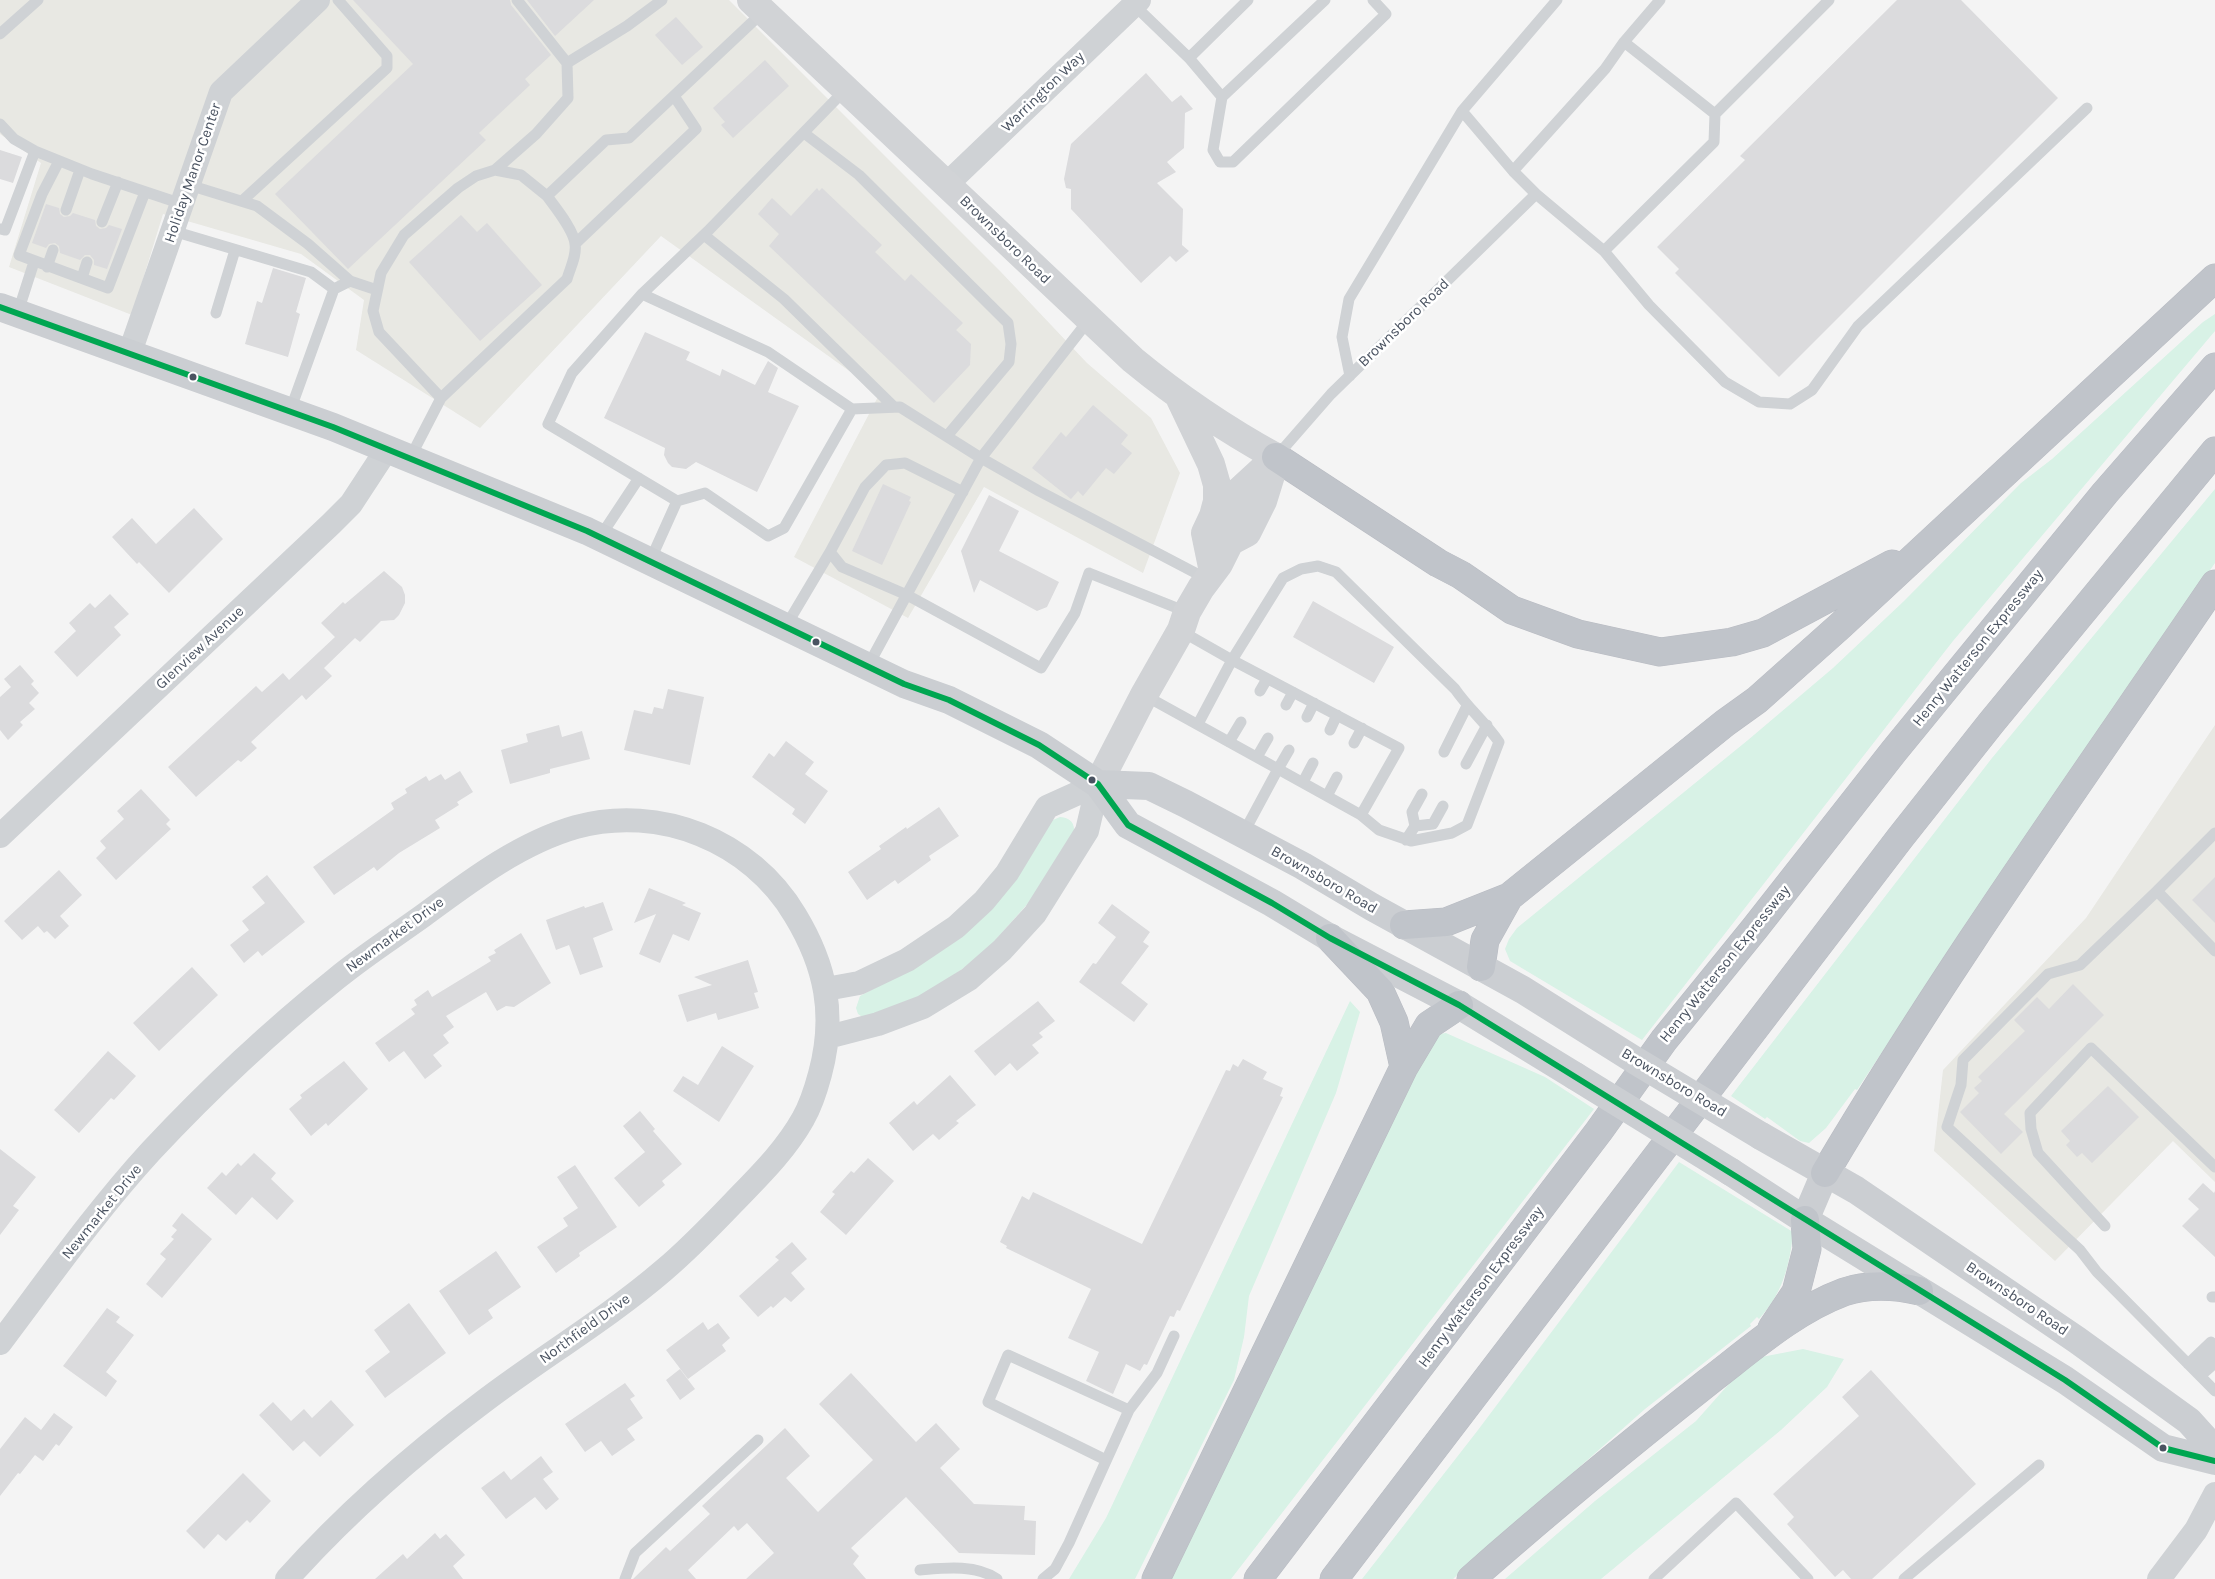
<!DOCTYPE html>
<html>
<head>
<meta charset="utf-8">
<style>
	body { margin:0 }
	canvas { display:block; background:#f4f4f4 }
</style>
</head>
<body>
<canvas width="2215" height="1579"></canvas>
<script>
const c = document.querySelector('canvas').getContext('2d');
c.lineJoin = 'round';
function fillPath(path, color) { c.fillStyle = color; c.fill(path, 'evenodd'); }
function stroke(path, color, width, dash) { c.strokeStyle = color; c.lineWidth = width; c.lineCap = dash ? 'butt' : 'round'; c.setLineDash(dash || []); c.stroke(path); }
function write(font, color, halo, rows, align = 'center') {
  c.font = font + ' Karla,sans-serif'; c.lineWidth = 5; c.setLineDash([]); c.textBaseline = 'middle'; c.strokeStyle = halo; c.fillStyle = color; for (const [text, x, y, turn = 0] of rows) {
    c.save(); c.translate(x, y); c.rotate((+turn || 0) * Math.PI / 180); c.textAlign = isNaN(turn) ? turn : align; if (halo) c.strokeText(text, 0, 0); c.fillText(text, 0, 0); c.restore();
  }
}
fillPath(new Path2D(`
	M0,0H729L1000,271L1087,363L1151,418L1180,473L1143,573L984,487L908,618L794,557L880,393L661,236L480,428L356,350L364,300L301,254L163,214L132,315L9,267L41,163L0,134Z
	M2215,725V1182L2173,1141L2055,1261L1934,1151L1943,1070L2086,918Z`), '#e8e8e3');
fillPath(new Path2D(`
	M2215,314V331L1953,641L1642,1040L1510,961L1505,949L1509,939L1517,928L1748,740L1833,668L1904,601L2021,483L2052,459L2203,322Z
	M2215,489V563L1995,882L1857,1090L1855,1089L1826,1128L1809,1143L1800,1141L1767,1117L1765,1119L1731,1096L1992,758Z
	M1060,817C1071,818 1075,823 1074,834L1047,882L982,955L927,994L864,1018L858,1014L856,1008L860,996L886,982L1053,820Z
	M1350,1001L1360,1012L1336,1093L1249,1296L1244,1337L1234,1380L1135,1579H1069L1106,1518Z
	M1446,1033L1545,1077L1594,1109L1231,1579H1168L1425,1046L1439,1034Z
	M1679,1162L1793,1232C1790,1266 1782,1294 1759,1319L1757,1317L1750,1324L1751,1326L1645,1409L1453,1579H1362L1478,1430Z
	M1803,1349L1844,1359L1827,1387L1781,1430L1601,1579H1505L1595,1501L1696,1421L1751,1359Z`), '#d8f2e6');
fillPath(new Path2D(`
	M353,0H510L511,5L551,55L525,79L530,85L479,133L486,140L348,269L275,194L413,64Z
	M527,0H594L555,36Z
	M1897,0H1961L2058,98L1779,377L1675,273L1679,269L1657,247L1745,160L1740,156Z
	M676,17L703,47L682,65L655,35Z
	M765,60L789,86L733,138L721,125L725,122L713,108Z
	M1146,73L1172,102L1181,95L1193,109L1185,113L1184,148L1167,162L1176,172L1157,183L1183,209L1182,245L1189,251L1176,262L1170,256L1141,283L1071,209V189L1066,188L1064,179L1071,144Z
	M0,150L22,157L13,183L0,179Z
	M817,188L819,191L822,188L882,245L875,252L905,281L911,274L963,323L956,330L971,344L970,365L934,403L769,246L779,234L758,214L772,198L791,216Z
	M46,204L59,208L60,214L64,217L70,216L73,213L95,220L96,226L100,229L106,228L109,225L122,229L107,269L94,265V260L90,255H85L80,260L60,253L59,246L55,243L49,244L46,248L32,243Z
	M461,215L477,232L487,223L542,285L480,341L409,262Z
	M273,268L306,278L296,312L300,314L288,357L245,344L257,301L262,303Z
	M645,332L690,352L686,360L720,376L722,369L755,385L768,361L778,368L768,392L799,406L757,492L696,462L686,469L672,467L668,463L664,455L665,448L604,418Z
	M1093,405L1128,435L1121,444L1132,453L1114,474L1106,468L1083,496L1078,491L1071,499L1032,468L1061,432L1066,437Z
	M883,484L911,497L909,501L911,502L882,565L852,551Z
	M989,495L1019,511L999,551L1059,582L1047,607L1037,611L980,580L974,593L961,551Z
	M194,508L223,539L169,593L139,562L137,564L112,537L132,518L156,544Z
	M384,571L402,587L405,595V603L399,615L394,620L381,621L360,642L355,638L324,668L332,676L306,700L302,695L251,742L257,748L241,762L238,760L196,797L168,767L256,686L262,692L283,673L289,680L335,637L321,623L343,602L345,604Z
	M110,594L129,614L114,627L121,635L77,677L54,652L76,631L69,623L90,603L95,608Z
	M1313,601L1394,647L1374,683L1293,637Z
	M20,665L34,681L31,684L39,693L29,703L35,709L20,722L23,725L8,740L0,730V697L11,687L4,679Z
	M668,689L704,697L690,765L624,750L634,710L652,714L654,707L663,709Z
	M559,725L562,737L582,731L590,759L550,769V773L510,784L501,750L528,742L526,734Z
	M786,741L814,762L805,774L828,791L805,824L792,814L795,809L752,777L769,753L774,757Z
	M460,771L473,792L457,802L459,805L435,820L440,828L399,853L377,871L374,867L334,895L313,867L394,809L391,803L407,793L405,789L426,776L429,781L441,774L445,780Z
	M141,789L170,820L166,824L171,829L116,880L96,858L106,848L100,841L124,819L117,811Z
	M939,807L959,836L929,856L931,860L898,884L895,880L867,900L848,872L881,849L879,846L906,827L907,829Z
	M59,870L82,895L60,916L69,926L55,939L47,931L44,933L38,926L22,940L4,921Z
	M267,875L305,922L262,956L258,951L244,963L230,945L249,930L242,921L265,903L252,887Z
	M2215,877V923L2192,900Z
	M649,888L686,903L682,905L701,913L689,941L673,934L660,963L639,954L656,914L634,923Z
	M603,902L613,930L593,938L603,967L580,975L569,945L556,950L546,920L584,906L585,908Z
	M1112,904L1150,932L1143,942L1149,946L1121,983L1148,1004L1134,1022L1079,982L1093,963L1096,964L1116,937L1098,923Z
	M521,933L551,983L514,1007L506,1006L497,1011L486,992L446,1016L454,1027L443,1035L449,1043L433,1055L442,1066L425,1079L404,1051L389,1062L375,1043L415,1014L411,1009L417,1005L414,1000L428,990L432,997L491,961L488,957L496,953L494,950Z
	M748,960L758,992L754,993L759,1008L718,1020L716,1013L687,1022L678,995L712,985L694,977Z
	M192,967L218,995L159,1051L133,1023Z
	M2073,984L2104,1015L2004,1114L2023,1132L2001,1154L1960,1112L1979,1093L1974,1088L1982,1081L1978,1077L2025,1031L2014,1020L2037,997L2049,1009Z
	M1038,1001L1055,1021L1039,1033L1043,1037L1032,1045L1039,1053L1017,1071L1010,1063L995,1076L974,1051Z
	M722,1046L754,1066L719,1122L673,1091L683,1076L698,1085Z
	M108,1051L136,1076L114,1100L111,1098L79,1133L54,1110Z
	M1243,1059L1267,1072L1263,1079L1283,1088L1280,1096L1283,1097L1180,1311L1177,1310L1174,1317L1170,1316L1147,1365L1144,1364L1140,1371L1126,1364L1113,1394L1086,1381L1099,1352L1068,1338L1091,1289L1006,1248L1007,1246L1000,1242L1022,1196L1029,1200L1033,1192L1142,1244L1226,1070L1230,1071L1233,1064L1238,1067Z
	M344,1061L368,1089L328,1126L326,1123L311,1136L289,1109L302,1098L300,1095Z
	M950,1075L976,1105L956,1121L959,1123L939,1140L933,1134L913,1151L889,1123L914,1101L917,1105Z
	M2108,1086L2139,1117L2092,1163L2082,1153L2077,1157L2066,1145L2070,1141L2061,1131Z
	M640,1111L655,1129L653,1131L682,1164L662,1181L665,1185L639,1207L614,1178L645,1152L623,1126Z
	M0,1149L36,1177L13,1206L19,1210L0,1235Z
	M254,1153L276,1173L271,1179L294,1201L277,1220L252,1197L236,1215L207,1188L222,1172L226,1176L238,1163L241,1166Z
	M868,1158L894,1181L846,1235L820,1212L835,1194L832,1192L851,1171L854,1173Z
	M575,1165L617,1227L579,1253L580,1256L556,1273L537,1247L568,1226L563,1218L578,1208L557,1177Z
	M2203,1183L2214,1193L2215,1191V1257L2182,1226L2199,1209L2188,1199Z
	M182,1213L212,1239L162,1298L146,1284L166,1259L160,1254L174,1239L171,1237L177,1230L172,1226Z
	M792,1242L807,1259L791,1273L805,1289L791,1302L785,1297L773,1308L771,1306L758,1317L739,1296L779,1260L775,1257Z
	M496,1251L521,1287L488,1310L493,1318L469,1335L439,1291Z
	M409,1303L446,1353L385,1398L365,1371L390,1352L374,1330Z
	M107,1308L120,1317L116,1322L134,1335L106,1372L117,1381L106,1397L63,1366Z
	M703,1322L708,1330L718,1323L730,1338L722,1345L726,1351L688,1379L666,1350Z
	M680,1369L695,1389L680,1400L666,1380Z
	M1871,1370L1976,1484L1872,1579H1851L1843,1570L1835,1577L1787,1524L1794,1517L1773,1494L1859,1416L1842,1397Z
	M851,1373L916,1442L936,1423L960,1449L940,1468L974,1504L1025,1506L1024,1520L1036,1521L1035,1555L959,1553L906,1497L851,1548L859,1556L853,1564L866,1579H746L774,1553L747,1523L738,1531L734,1526L688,1570L696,1579H633L666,1547L670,1551L710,1514L702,1506L785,1428L810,1456L786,1478L818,1512L873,1460L819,1404Z
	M625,1383L635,1396L630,1399L643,1418L627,1429L635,1440L612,1456L601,1441L585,1452L565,1424Z
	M331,1400L354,1425L320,1457L304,1441L293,1451L259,1415L273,1402L291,1421L304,1409L312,1418Z
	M54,1413L73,1427L59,1446L56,1444L43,1461L35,1455L20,1474L18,1473L0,1496V1449L25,1417L41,1430Z
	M541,1456L553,1472L543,1479L559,1499L546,1510L535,1497L506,1519L481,1488L504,1471L511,1480Z
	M243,1473L271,1501L250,1523L247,1520L226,1541L218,1534L204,1549L186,1531Z
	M435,1533L440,1539L446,1534L465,1555L453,1566L463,1579H375L403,1554L407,1559Z`), '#dbdbdd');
const highway = new Path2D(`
	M1276,457L1438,563L1461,575L1512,610L1578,634L1660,652L1732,642L1763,633L1892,564
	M1404,925L1446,922L1509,897L1725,723L1757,700L1840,626L2215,278
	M1330,938L1380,991L1394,1022L1404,1067
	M1481,967L1485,940L1509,897
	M1825,1173C1945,970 2083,778 2215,584
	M1772,1328L1796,1292L1807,1249L1805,1220
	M1156,1579L1404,1067L1429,1025L1459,1005
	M1258,1579L1599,1131L1664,1040L1755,928L1894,751L2105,493L2215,367
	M1334,1579L1900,838L1991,723L2215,451
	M1471,1579C1548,1511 1627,1446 1708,1382C1750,1350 1793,1311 1844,1292C1867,1284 1895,1285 1919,1291`);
stroke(highway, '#b9bcc3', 29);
stroke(new Path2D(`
	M1557,0L1462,111L1513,171L1536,194L1604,251L1649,305L1725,382L1759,402L1790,404L1812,390L1858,326L2087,108
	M1134,5L1189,58L1222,97L1213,150L1220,162H1233L1386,14L1373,0
	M0,34L38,0
	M1624,42L1715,114
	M1189,58L1248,0
	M567,63L627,26L662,0
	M845,90L708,231L642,294L572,373L548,424L677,501L705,493L768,536L784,528L852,409L900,407L981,458L1088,321
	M1222,97L1325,0
	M0,124L14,139L35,151L92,174L182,204
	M804,133L859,175L1008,323L1011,344L1009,362L947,436
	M59,161L42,194L19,255L108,288L145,192
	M495,170L521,175L547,196L606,140L629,138L763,12
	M1513,171L1605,69L1624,42L1660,0
	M189,185L257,206L308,244L350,281L377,290
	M242,201L387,68V56L338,0
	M66,210L80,170
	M102,222L118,182
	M0,229L5,230L35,151
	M173,231L311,272L334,289
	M704,235L784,299L894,407
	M576,243L696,129L674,96
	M1604,251L1714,142L1715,114L1829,0
	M47,267L53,250
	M82,278L87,262
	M642,294L768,352L852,409
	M18,312L34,262
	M216,313L235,250
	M1350,376L1342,337L1349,299L1462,111
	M441,398L379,332L373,311L381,273L404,235L458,188L476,176L495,170L536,134L568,98L567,63L517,0
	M290,411L334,289L350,281
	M1276,457L1331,394L1536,194
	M410,458L441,398L567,279C570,268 577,256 575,244C574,230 555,207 547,196
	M963,492L905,463L886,465L865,487L830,552L842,567L907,595L1041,668L1075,613L1089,573L1187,612
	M600,537L639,478
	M650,561L677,501
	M786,626L830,552
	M1181,631L1232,660L1399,748L1361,815L1278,769L1243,834
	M868,666L981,458L1039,491L1207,579
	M1260,691L1267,679
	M1144,695L1278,769L1289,750
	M1286,705L1293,692
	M1307,717L1314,703
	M1198,724L1232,660L1283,578L1301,569L1318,566L1336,572L1455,689C1468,708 1486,723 1499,742L1467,825L1452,833L1411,841L1379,830L1361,815
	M1330,730L1337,715
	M1229,742L1241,722
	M1354,743L1362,728
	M1444,752L1467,706
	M1257,757L1268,738
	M1466,764L1487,725
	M1303,782L1313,763
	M1327,796L1337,777
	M1415,826L1412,812L1422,794
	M2215,833L2157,891L2215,951
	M1406,840L1415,826L1433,824L1443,806
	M2157,891L2080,965L2048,974L1963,1060L1961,1085L1947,1127L2080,1250L2097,1272L2215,1391
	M2105,1226L2038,1153L2031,1129L2030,1113L2091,1048L2215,1167
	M2212,1297H2215
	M2188,1364L2211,1342
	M2195,1370L2215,1351
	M2200,1376L2215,1363
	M1106,1460L988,1402L1008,1355L1129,1410
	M920,1570C944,1568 975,1564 997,1579
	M625,1579L635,1553L758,1440
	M1043,1579L1055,1569L1069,1543L1129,1410L1157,1373L1174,1336
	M1654,1579L1736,1503L1808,1579
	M1904,1579L2039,1465`), '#cfd2d5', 11);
stroke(new Path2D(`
	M947,184L1139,0
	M130,352L221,92L318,0
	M0,836L331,524L351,504L387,449
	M826,989L859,983L907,960L956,927L984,901L1007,873L1047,807L1098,784
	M828,1037L878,1024L923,1007L969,979L1002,950L1035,914L1087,831L1098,784
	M0,1343C49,1278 96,1211 151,1151C209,1089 271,1031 337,978C365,955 395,936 424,915C470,881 520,843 576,827C660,804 751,841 795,915C826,966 836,1015 820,1074C816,1089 811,1105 803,1119C785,1151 759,1176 734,1202C712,1225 689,1249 664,1270C607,1319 542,1357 483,1402C411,1456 347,1512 287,1579
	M2159,1579L2196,1530L2215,1494`), '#cfd2d5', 24);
stroke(new Path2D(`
	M751,0L1133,360C1178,397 1225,429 1276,457
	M1180,399L1211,464L1217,485V501L1213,516L1205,533L1213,572
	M1230,542L1247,533L1263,501L1276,459
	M1098,784L1144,695L1181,630L1187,612L1201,588L1219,564L1230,542L1228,513L1239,491L1276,457`), '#d1d3d6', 28);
stroke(new Path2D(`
	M0,307L333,427L587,531L904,684L949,700L1039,745L1098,784L1128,825L1272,903L1330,938L1459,1005L1575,1076
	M1098,784L1149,786L1186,804L1303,866L1372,907L1523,990L1636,1061
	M1761,1136L1856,1190L2077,1340L2189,1421L2215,1450
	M1731,1172L1805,1220L2065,1380L2163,1448L2215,1461
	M1805,1220L1825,1173`), '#cbced2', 28);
stroke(highway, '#c0c4ca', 28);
stroke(new Path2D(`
	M1636,1061L1761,1136
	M1575,1076L1731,1172`), '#cbced2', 28);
stroke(new Path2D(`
	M0,307L333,427L587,531L904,684L949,700L1039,745L1098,784L1128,825L1272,903L1330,938L1459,1005L2065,1380L2163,1448L2215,1461`), '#00a651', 6);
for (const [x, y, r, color] of [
	[193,377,4.5,"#4a5361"],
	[816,642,4.5,"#4a5361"],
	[1092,780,4.5,"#4a5361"],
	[2163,1448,4.5,"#4a5361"]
]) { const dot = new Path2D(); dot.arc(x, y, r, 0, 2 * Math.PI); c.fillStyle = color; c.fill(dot); stroke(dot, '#fff', 2); }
write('15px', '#4a5361', '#fff', [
	["Warrington Way",1043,92,-44],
	["Holiday Manor Center",193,173,-71],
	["Brownsboro Road",1005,240,44],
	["Brownsboro Road",1404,323,-44],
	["Glenview Avenue",200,648,-43],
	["Henry Watterson Expressway",1978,648,-51],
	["Brownsboro Road",1324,880,30],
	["Newmarket Drive",395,935,-36],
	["Henry Watterson Expressway",1725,964,-51],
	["Brownsboro Road",1674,1083,31],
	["Newmarket Drive",102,1212,-51],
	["Henry Watterson Expressway",1481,1287,-53],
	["Brownsboro Road",2017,1299,34],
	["Northfield Drive",585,1329,-36]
]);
</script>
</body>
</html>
